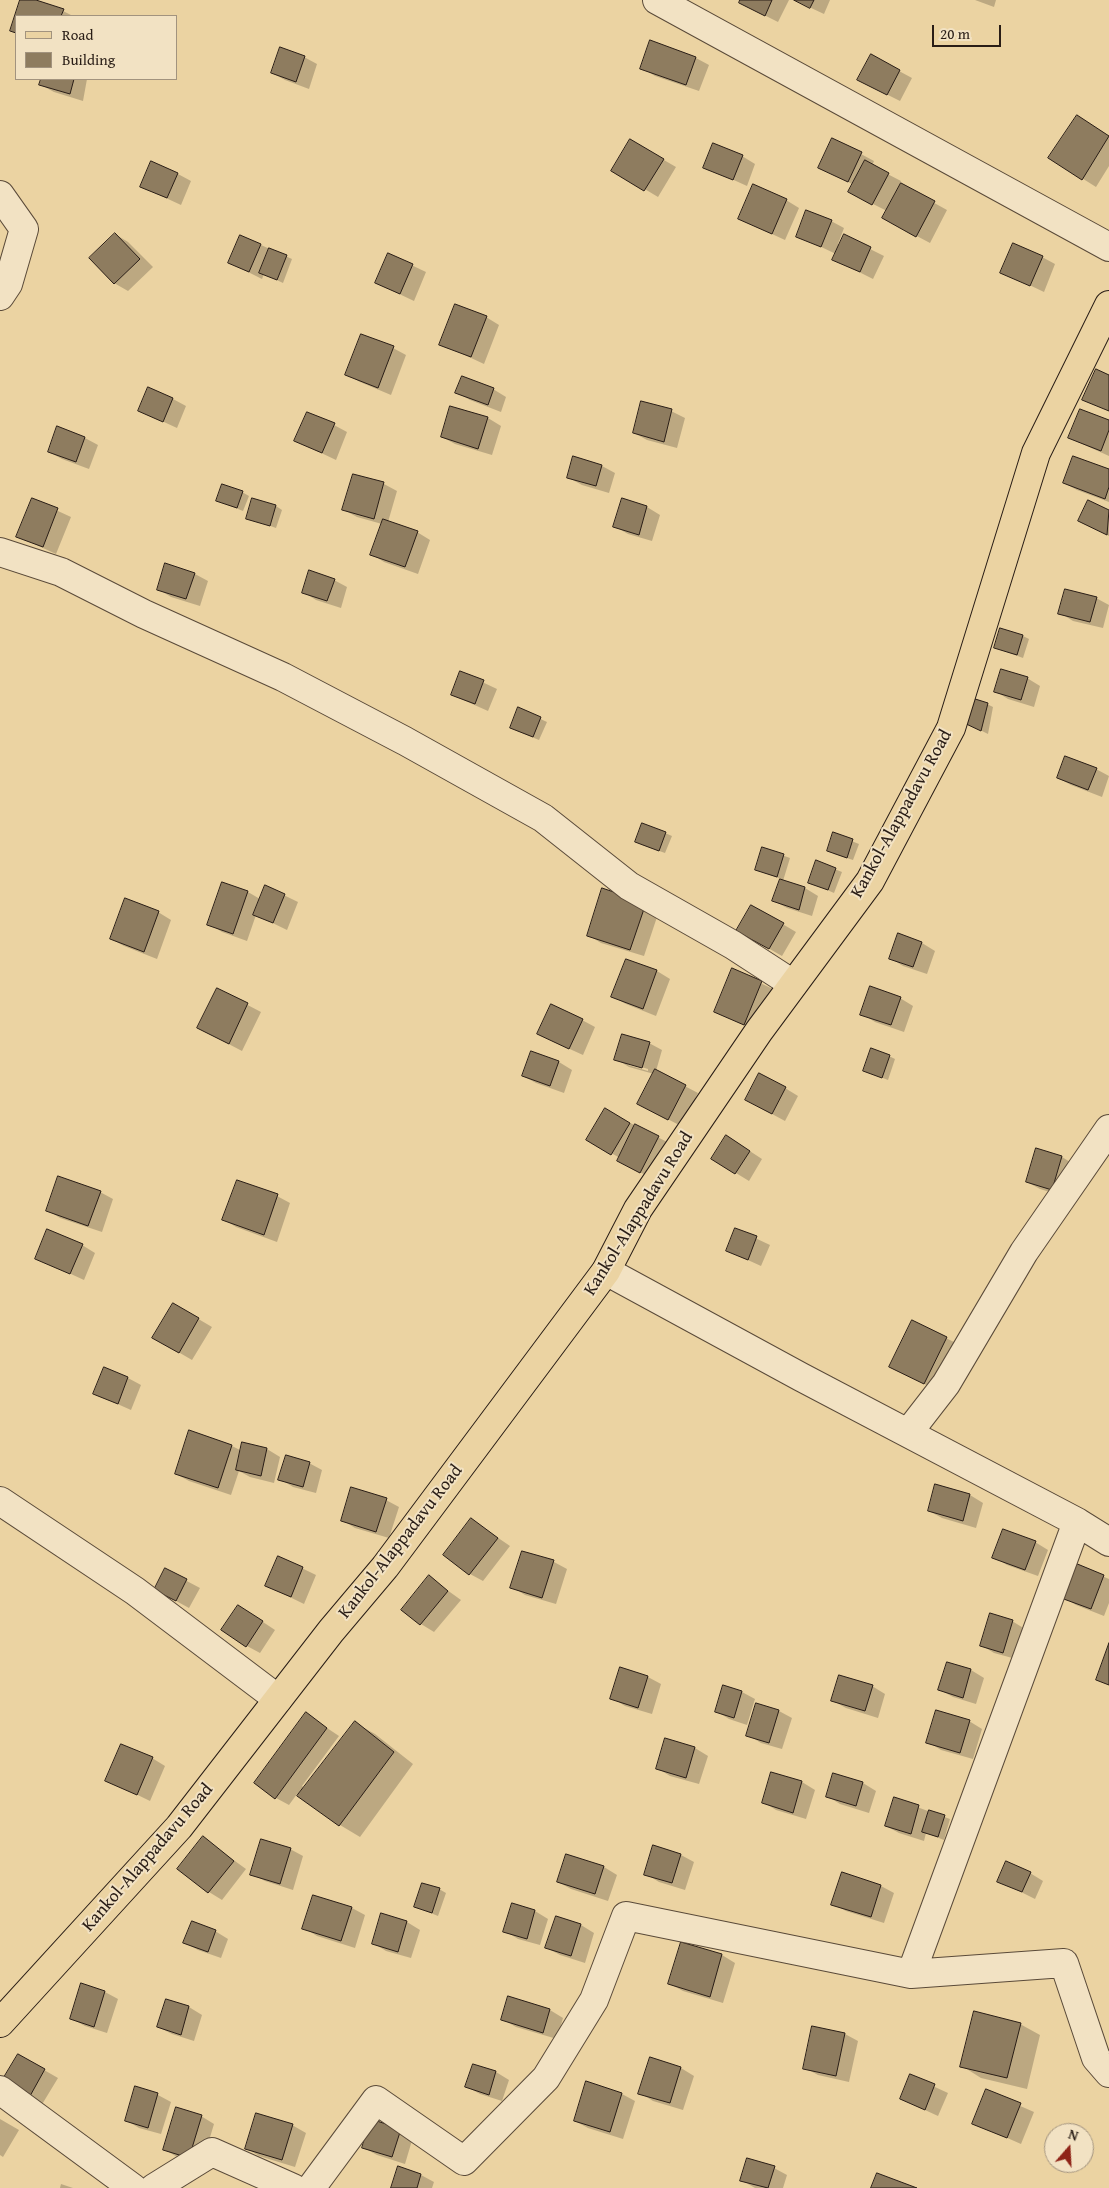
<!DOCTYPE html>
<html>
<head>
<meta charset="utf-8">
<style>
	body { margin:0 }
	#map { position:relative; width:1109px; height:2188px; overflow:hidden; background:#ebd3a2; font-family:"Gentium Book Plus",serif }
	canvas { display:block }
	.legend { position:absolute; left:15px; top:15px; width:162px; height:65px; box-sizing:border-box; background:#f2e2c3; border:1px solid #a2937e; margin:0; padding:6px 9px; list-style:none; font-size:15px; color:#291d16 }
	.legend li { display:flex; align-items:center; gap:10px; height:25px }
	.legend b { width:25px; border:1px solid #a2937e }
	.north { position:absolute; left:1044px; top:2123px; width:50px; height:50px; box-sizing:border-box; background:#f2e2c3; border:1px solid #a2937e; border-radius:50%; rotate:19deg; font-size:14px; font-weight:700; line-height:20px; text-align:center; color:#291d16 }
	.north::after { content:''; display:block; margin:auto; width:18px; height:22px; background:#8f2418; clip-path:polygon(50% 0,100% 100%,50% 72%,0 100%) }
	.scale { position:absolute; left:932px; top:25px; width:69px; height:22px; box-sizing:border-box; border:2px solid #291d16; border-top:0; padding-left:6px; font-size:15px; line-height:18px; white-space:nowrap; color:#291d16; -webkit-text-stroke:4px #f2e2c3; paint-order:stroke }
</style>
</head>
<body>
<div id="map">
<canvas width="1109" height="2188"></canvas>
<ul class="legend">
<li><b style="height:6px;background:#ebd3a2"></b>Road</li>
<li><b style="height:14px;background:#8e7c5f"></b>Building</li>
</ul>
<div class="north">N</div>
<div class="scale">20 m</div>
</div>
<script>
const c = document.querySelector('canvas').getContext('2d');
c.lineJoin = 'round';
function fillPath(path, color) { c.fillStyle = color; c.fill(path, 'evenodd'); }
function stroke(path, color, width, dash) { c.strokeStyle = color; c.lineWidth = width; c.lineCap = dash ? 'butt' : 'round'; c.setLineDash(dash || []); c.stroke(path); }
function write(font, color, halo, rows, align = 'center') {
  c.font = font + ' "Gentium Book Plus",serif'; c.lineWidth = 4; c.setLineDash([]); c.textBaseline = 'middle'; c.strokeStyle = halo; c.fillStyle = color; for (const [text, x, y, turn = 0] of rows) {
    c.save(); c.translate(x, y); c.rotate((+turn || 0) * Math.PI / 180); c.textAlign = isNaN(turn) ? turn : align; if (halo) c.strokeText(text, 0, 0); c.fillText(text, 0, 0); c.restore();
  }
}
fillPath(new Path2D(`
	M22,0H32L63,11L73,16H16V33L11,30Z
	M742,0H789L778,22L754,10Z
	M794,0H830L824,14Z
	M975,0H996L994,7Z
	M304,57L317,64L309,89L285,80L272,73Z
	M696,58L709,65L699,91L655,76L642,68Z
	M899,71L912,78L900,101L872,87Z
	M42,79H87L83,101L54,92L41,85Z
	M1090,124L1109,137V166L1096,187L1050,158Z
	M833,139L874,161L872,166L901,181L900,184L947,210L930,243L896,225L887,211L863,199L854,185L819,167Z
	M631,141L676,167L658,197L613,170Z
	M742,156L755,164L747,186L705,167Z
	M178,174L191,181L181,205L142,187Z
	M786,200L799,208L785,240L739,219Z
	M831,221L844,228L838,244L840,245L844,236L884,256L873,279L833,259L836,254L798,236Z
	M115,234L128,242L153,267L128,291L114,283Z
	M261,245L292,259L283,283L264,274L262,279L230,263Z
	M388,254L426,272L414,301L376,283Z
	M1042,257L1055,264L1044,292L1002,272Z
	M486,317L499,325L484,364L441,344Z
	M393,348L406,355L391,395L360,382L347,375Z
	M493,389L506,397L501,412L470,400L457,393Z
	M173,399L186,406L177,428L140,411Z
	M451,407L488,418L501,426L492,455L455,444L442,437Z
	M671,411L685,418L677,448L647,440L634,433Z
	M1109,421V456L1069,438Z
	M334,425L347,432L336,460L296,441Z
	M58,428L85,438L98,445L89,469L62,459L49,452Z
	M602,466L615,473L609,493L582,485L569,478Z
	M1109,471V502L1077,490L1064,483Z
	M353,475L384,484L397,491L388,522L417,532L430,540L418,574L384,562L371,554L382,524L357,517L344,510Z
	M242,492L249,496L243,511L218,501Z
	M32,499L71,517L56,554L17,536Z
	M623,500L647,507L660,515L652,541L628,534L614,526Z
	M1089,501L1109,511V536L1079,521Z
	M276,506L282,510L276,528L248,518Z
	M195,574L208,581L200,606L171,597L158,589Z
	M334,580L347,587L341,608L316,600L303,592Z
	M1096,598L1109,605L1103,628L1073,621L1060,613Z
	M1023,636L1029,639L1023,658L996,648Z
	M461,672L497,689L488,711L452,695Z
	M1027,678L1040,686L1034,707L1008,699L995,691Z
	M987,704L993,707L988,734L970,725Z
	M519,709L547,722L539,740L517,731Z
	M1096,769L1109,776L1102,797L1071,785L1058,778Z
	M665,833L672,836L665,853L642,845Z
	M834,834L859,844L853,860L834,854Z
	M762,848L790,858L783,881L805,888L818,896L812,916L787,908L774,901L781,879L756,870Z
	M817,862L842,872L834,893L809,882Z
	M223,884L248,892L260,899L265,886L298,902L287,930L256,915L247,941L222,932L209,924Z
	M603,890L659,911L644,956L601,943L588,935Z
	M752,906L796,932L782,956L738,931Z
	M158,912L171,920L157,959L124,946L111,939Z
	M898,935L922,943L935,951L927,974L903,966L890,958Z
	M626,960L657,971L670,979L656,1016L626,1004L613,997Z
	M733,970L775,990L758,1031L715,1012Z
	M217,989L261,1012L242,1051L198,1028Z
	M900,998L913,1006L904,1032L875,1022L862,1014Z
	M582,1020L595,1027L583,1055L552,1041Z
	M649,1043L662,1050L656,1071L698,1093L681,1126L652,1111L654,1074L629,1067L616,1059ZM628,1063L648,1069V1071L628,1065Z
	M532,1053L559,1062L572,1070L564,1093L536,1083L523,1076Z
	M889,1056L895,1059L888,1080L865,1071Z
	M785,1088L798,1096L785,1121L759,1107Z
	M605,1110L671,1144L654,1179L631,1168L620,1158L588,1140Z
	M739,1144L762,1159L749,1181L713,1159Z
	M1036,1149L1062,1157L1075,1165L1066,1197L1040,1189L1027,1182Z
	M100,1192L113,1199L102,1232L60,1218L47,1210Z
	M277,1196L290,1203L277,1242L236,1227L223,1219Z
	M736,1229L770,1245L761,1266L728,1251Z
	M82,1245L95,1253L84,1280L36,1258Z
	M173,1304L212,1327L192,1360L154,1338Z
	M913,1322L960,1345L938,1391L891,1367Z
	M128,1378L141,1385L131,1410L95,1394Z
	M190,1432L232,1446L242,1451L267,1449L280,1457L274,1483L250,1477L239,1471L231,1495L189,1481L176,1474Z
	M309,1463L322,1470L316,1493L293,1487L280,1479Z
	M936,1486L970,1495L983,1503L976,1528L942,1518L929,1511Z
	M386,1500L399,1507L389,1538L355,1528L342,1520Z
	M472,1520L510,1546L483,1581L470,1574Z
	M1035,1542L1048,1550L1038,1576L1007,1565L994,1557Z
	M523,1552L554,1562L567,1569L556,1604L525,1595L512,1587Z
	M279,1557L316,1575L304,1604L267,1586Z
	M1076,1565L1109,1579V1603L1104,1616L1076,1605L1063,1597Z
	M166,1570L200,1588L189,1608L156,1590Z
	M429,1577L461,1600L434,1632L421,1624L403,1609Z
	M251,1614L275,1630L260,1653L247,1646Z
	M1012,1621L1025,1629L1016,1659L994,1653L981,1645Z
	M948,1663L971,1670L984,1678L976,1704L953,1697L940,1690Z
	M648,1677L661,1684L652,1714L625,1706L612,1698Z
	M724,1686L742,1692L755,1699L747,1725L729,1719L716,1711Z
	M872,1686L885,1694L878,1718L846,1708L833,1701Z
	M779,1711L792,1718L782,1749L761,1743L748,1735Z
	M306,1714L339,1736L302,1786L304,1788L355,1723L375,1734L413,1764L360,1837L340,1825L297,1794L289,1805L276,1798Z
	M969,1721L982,1729L973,1759L941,1750L928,1742Z
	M666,1739L695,1748L708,1756L699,1784L670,1776L657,1768Z
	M152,1758L165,1766L150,1801L107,1780Z
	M772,1773L802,1782L815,1790L806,1819L776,1810L763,1802Z
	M834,1775L863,1783L876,1791L869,1813L840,1804L827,1796Z
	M895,1799L950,1819L944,1840L926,1833L924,1841L899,1833L886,1826Z
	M203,1838L246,1869L222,1900L209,1892Z
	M290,1849L303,1856L293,1890L265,1881L252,1874Z
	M681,1855L694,1862L685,1890L659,1882L646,1874Z
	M604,1867L617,1875L608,1901L571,1889L558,1882Z
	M1030,1873L1043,1881L1035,1899L999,1881Z
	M881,1886L894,1893L884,1923L846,1911L833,1904Z
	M439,1889L446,1893L438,1916L416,1907Z
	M513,1904L535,1911L548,1919L540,1945L518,1939L505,1931Z
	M352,1908L365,1915L355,1948L317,1936L304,1928Z
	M556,1918L581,1925L594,1933L585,1963L560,1955L547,1948Z
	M407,1922L420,1930L411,1958L386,1951L373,1943Z
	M215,1931L228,1939L221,1958L198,1950L185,1943Z
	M722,1955L735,1963L723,2003L683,1991L670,1984Z
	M82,1985L105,1992L118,1999L107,2033L85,2026L72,2019Z
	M509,1997L550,2010L563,2018L557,2039L516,2027L502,2019Z
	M166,2000L189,2007L202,2015L194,2041L172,2034L158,2027Z
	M1020,2024L1040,2035L1027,2089L981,2078L962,2066Z
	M813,2027L845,2034L858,2041L849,2082L818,2075L805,2068Z
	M18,2055L58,2078L38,2111L0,2089Z
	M650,2059L681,2068L694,2076L683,2110L653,2101L640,2093Z
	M496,2072L509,2080L502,2101L480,2094L467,2087Z
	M911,2076L948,2093L938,2116L901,2099Z
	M136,2088L158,2095L171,2102L161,2134L139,2128L126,2120Z
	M986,2091L1034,2112L1021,2144L973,2123Z
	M622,2094L635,2101L623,2139L588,2128L575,2121Z
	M201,2116L214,2124L202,2164L177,2157L164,2149Z
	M0,2119L19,2130L3,2157L0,2155Z
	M372,2121L413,2137L405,2164L377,2155L364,2148Z
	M292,2125L306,2133L295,2167L259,2156L246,2148Z
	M774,2168L787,2175L783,2188H755L741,2180Z
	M421,2175L434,2182L432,2188H393Z
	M61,2184L73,2188H60Z`), '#0003');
const building = new Path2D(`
	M20,0H36L64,9L61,16H16V33L10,31Z
	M740,0H772L765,16L739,3Z
	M794,0H814L810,8Z
	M650,40L696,57L686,85L640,69Z
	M280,47L305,56L296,82L271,73Z
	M871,54L900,70L887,95L857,80Z
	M41,79H74L70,94L39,85Z
	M1077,115L1109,136L1082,180L1048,158Z
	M832,138L862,152L848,182L818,168Z
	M630,139L664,159L644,191L611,171Z
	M713,143L743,155L733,180L703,168Z
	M865,160L889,173L872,205L848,192Z
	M151,161L178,173L167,198L140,187Z
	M901,183L935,201L916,237L882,218Z
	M753,184L787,199L772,234L738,219Z
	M806,210L832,220L821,247L796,237Z
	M115,233L140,259L114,284L89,258Z
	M844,234L871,247L860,272L832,260Z
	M240,235L261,244L249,272L228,263Z
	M1013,243L1043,256L1030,286L1000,273Z
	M269,248L287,255L277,280L259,273Z
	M388,253L413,264L400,294L375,283Z
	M455,304L487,316L471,357L439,345Z
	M361,334L394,346L378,388L345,375Z
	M1096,369L1109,375V411L1082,400Z
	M462,376L494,388L488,405L455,393Z
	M148,387L173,398L163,422L138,411Z
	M641,401L672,409L664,442L633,433Z
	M450,406L488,417L478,449L441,437Z
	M1080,409L1109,420V430L1101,451L1068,438Z
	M307,412L335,423L322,453L294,441Z
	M57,426L85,437L76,462L48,452Z
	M573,456L602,465L596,486L567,478Z
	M1073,456L1109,469V487L1105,499L1063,483Z
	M353,474L384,482L374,519L342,510Z
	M222,484L243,491L237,508L216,501Z
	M32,498L58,508L43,547L16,537Z
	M252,498L276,505L270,526L246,519Z
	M622,498L647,506L639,535L613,527Z
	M1088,500L1109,510L1107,535L1078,521Z
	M383,519L418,531L405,567L370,555Z
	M165,563L195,573L186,599L157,590Z
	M309,570L335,579L327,601L302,593Z
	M1065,589L1097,597L1090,622L1058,614Z
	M1000,628L1023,635L1017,655L994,648Z
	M1001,669L1028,677L1021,700L994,692Z
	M460,671L484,680L475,704L451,695Z
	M972,698L988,703L981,731L962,722Z
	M518,707L541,717L533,737L510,728Z
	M1065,756L1097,768L1088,790L1057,778Z
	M642,823L666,832L659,851L635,842Z
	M833,832L853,839L847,858L827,851Z
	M762,847L784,854L777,877L755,870Z
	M816,860L836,868L828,890L808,883Z
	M780,879L805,887L799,910L772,901Z
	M222,882L248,891L233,934L207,925Z
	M265,885L285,894L273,923L253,915Z
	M602,888L646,903L630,950L587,936Z
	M125,898L159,911L144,952L110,939Z
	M751,905L784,923L769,949L736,931Z
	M898,933L922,942L913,967L889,959Z
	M626,959L657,970L643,1009L611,997Z
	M732,968L762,981L744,1025L714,1012Z
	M870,986L901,997L891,1025L860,1015Z
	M217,988L248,1003L229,1044L197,1028Z
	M551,1004L583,1019L569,1049L537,1034Z
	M622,1034L650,1042L642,1068L614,1060Z
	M871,1048L890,1055L882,1078L863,1071Z
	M531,1051L559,1061L550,1086L522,1076Z
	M655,1069L686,1085L668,1120L637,1104Z
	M759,1073L786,1087L772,1114L745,1100Z
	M605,1108L630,1123L611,1155L586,1140Z
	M635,1124L659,1136L640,1173L617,1161Z
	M726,1135L750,1151L735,1174L711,1159Z
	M1036,1148L1062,1156L1052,1190L1026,1182Z
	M58,1176L101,1191L88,1226L46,1211Z
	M237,1180L278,1194L264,1235L222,1220Z
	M735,1228L757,1236L748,1260L726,1251Z
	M47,1229L83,1244L70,1274L35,1259Z
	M173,1303L199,1318L179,1353L152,1338Z
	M912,1320L947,1337L924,1384L889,1367Z
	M104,1367L128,1377L118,1404L93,1394Z
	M189,1430L232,1445L218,1488L175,1474Z
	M242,1442L267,1448L261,1476L236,1470Z
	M286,1455L310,1462L303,1487L278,1480Z
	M935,1484L970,1494L963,1521L928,1511Z
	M351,1487L387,1498L376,1532L341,1521Z
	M471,1518L498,1538L469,1575L443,1555Z
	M1003,1529L1036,1541L1025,1570L992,1558Z
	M522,1551L554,1560L542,1598L510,1588Z
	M278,1556L303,1567L291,1597L265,1586Z
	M1075,1563L1104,1575L1091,1609L1061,1598Z
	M165,1568L187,1579L176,1601L154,1590Z
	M429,1575L448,1591L420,1625L401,1610Z
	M238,1605L263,1621L246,1647L221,1630Z
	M990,1613L1013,1620L1003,1653L980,1646Z
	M1109,1643V1685L1096,1680Z
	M947,1662L971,1669L963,1698L938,1690Z
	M620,1667L648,1676L638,1708L610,1699Z
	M839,1675L873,1685L865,1711L831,1701Z
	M723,1685L742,1691L734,1718L715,1712Z
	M756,1703L779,1710L769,1743L746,1736Z
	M936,1710L970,1720L960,1753L926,1743Z
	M306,1712L327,1728L275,1799L254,1783Z
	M355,1721L394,1752L339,1826L297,1796Z
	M665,1738L695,1747L686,1778L656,1769Z
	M121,1744L153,1757L137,1795L105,1781Z
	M771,1772L802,1781L793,1813L762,1803Z
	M833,1773L863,1782L856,1806L826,1797Z
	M894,1797L919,1805L911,1834L885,1826Z
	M929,1810L945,1815L938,1837L922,1832Z
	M203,1836L234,1861L208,1893L177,1869Z
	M261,1839L291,1848L280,1884L250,1875Z
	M653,1845L681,1854L672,1883L644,1875Z
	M566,1854L604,1866L595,1894L557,1882Z
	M1006,1861L1031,1872L1022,1892L997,1882Z
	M842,1872L881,1885L871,1917L831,1905Z
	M422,1883L440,1888L432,1913L414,1907Z
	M313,1895L352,1907L341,1941L302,1929Z
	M512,1903L535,1910L527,1939L503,1932Z
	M381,1913L407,1921L398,1952L372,1944Z
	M556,1916L581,1924L571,1956L545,1948Z
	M192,1921L216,1930L208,1952L183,1943Z
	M681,1942L722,1954L710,1997L668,1984Z
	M81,1983L105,1991L94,2027L70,2019Z
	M508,1996L550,2009L543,2033L501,2020Z
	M166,1999L189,2006L181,2035L157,2027Z
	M974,2011L1021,2023L1007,2078L960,2067Z
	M812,2026L845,2033L836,2076L803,2069Z
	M18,2054L45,2069L25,2105L0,2084Z
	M650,2057L681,2067L670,2103L638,2094Z
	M473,2064L496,2071L489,2095L465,2087Z
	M910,2074L935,2084L925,2110L900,2099Z
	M586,2081L622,2093L610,2132L574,2121Z
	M135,2086L158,2093L148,2128L125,2121Z
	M986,2089L1021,2103L1007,2138L972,2124Z
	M176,2107L202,2115L189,2158L163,2150Z
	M256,2113L293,2124L282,2160L245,2149Z
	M371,2119L401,2129L392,2157L362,2148Z
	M747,2158L775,2166L768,2188L740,2181Z
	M398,2166L421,2174L417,2188H391Z
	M877,2173L917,2188H871Z`);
fillPath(building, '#8e7c5f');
stroke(building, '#291d16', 1);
const minor = new Path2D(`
	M657,0L1109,247
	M0,195L24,229L8,284L0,296
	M0,552L61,572L144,614L283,677L405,741L543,818L629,886L733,945L793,984
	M606,1271L801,1377L1077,1522L1109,1542
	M908,1433L946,1384L1024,1252L1109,1129
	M0,1501L135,1591L278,1699
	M911,1974L1064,1963L1096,2058L1109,2073
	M0,2090L133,2188
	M154,2188L212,2152L293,2188
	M311,2188L376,2100L464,2161L546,2078L594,2000L626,1916L911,1974L1077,1522`);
const major = new Path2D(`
	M0,2023L179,1827L331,1631L385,1567L606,1271L638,1209L759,1031L870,881L951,728L1036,453L1109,305`);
stroke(minor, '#5a4a39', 30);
stroke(major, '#291d16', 30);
stroke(minor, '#f2e2c3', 28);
stroke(major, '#ebd3a2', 28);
write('18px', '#291d16', '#f2e2c3', [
	["Kankol-Alappadavu Road",902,814,-61],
	["Kankol-Alappadavu Road",639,1214,-58],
	["Kankol-Alappadavu Road",401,1542,-52],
	["Kankol-Alappadavu Road",148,1858,-49]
]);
</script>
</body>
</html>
